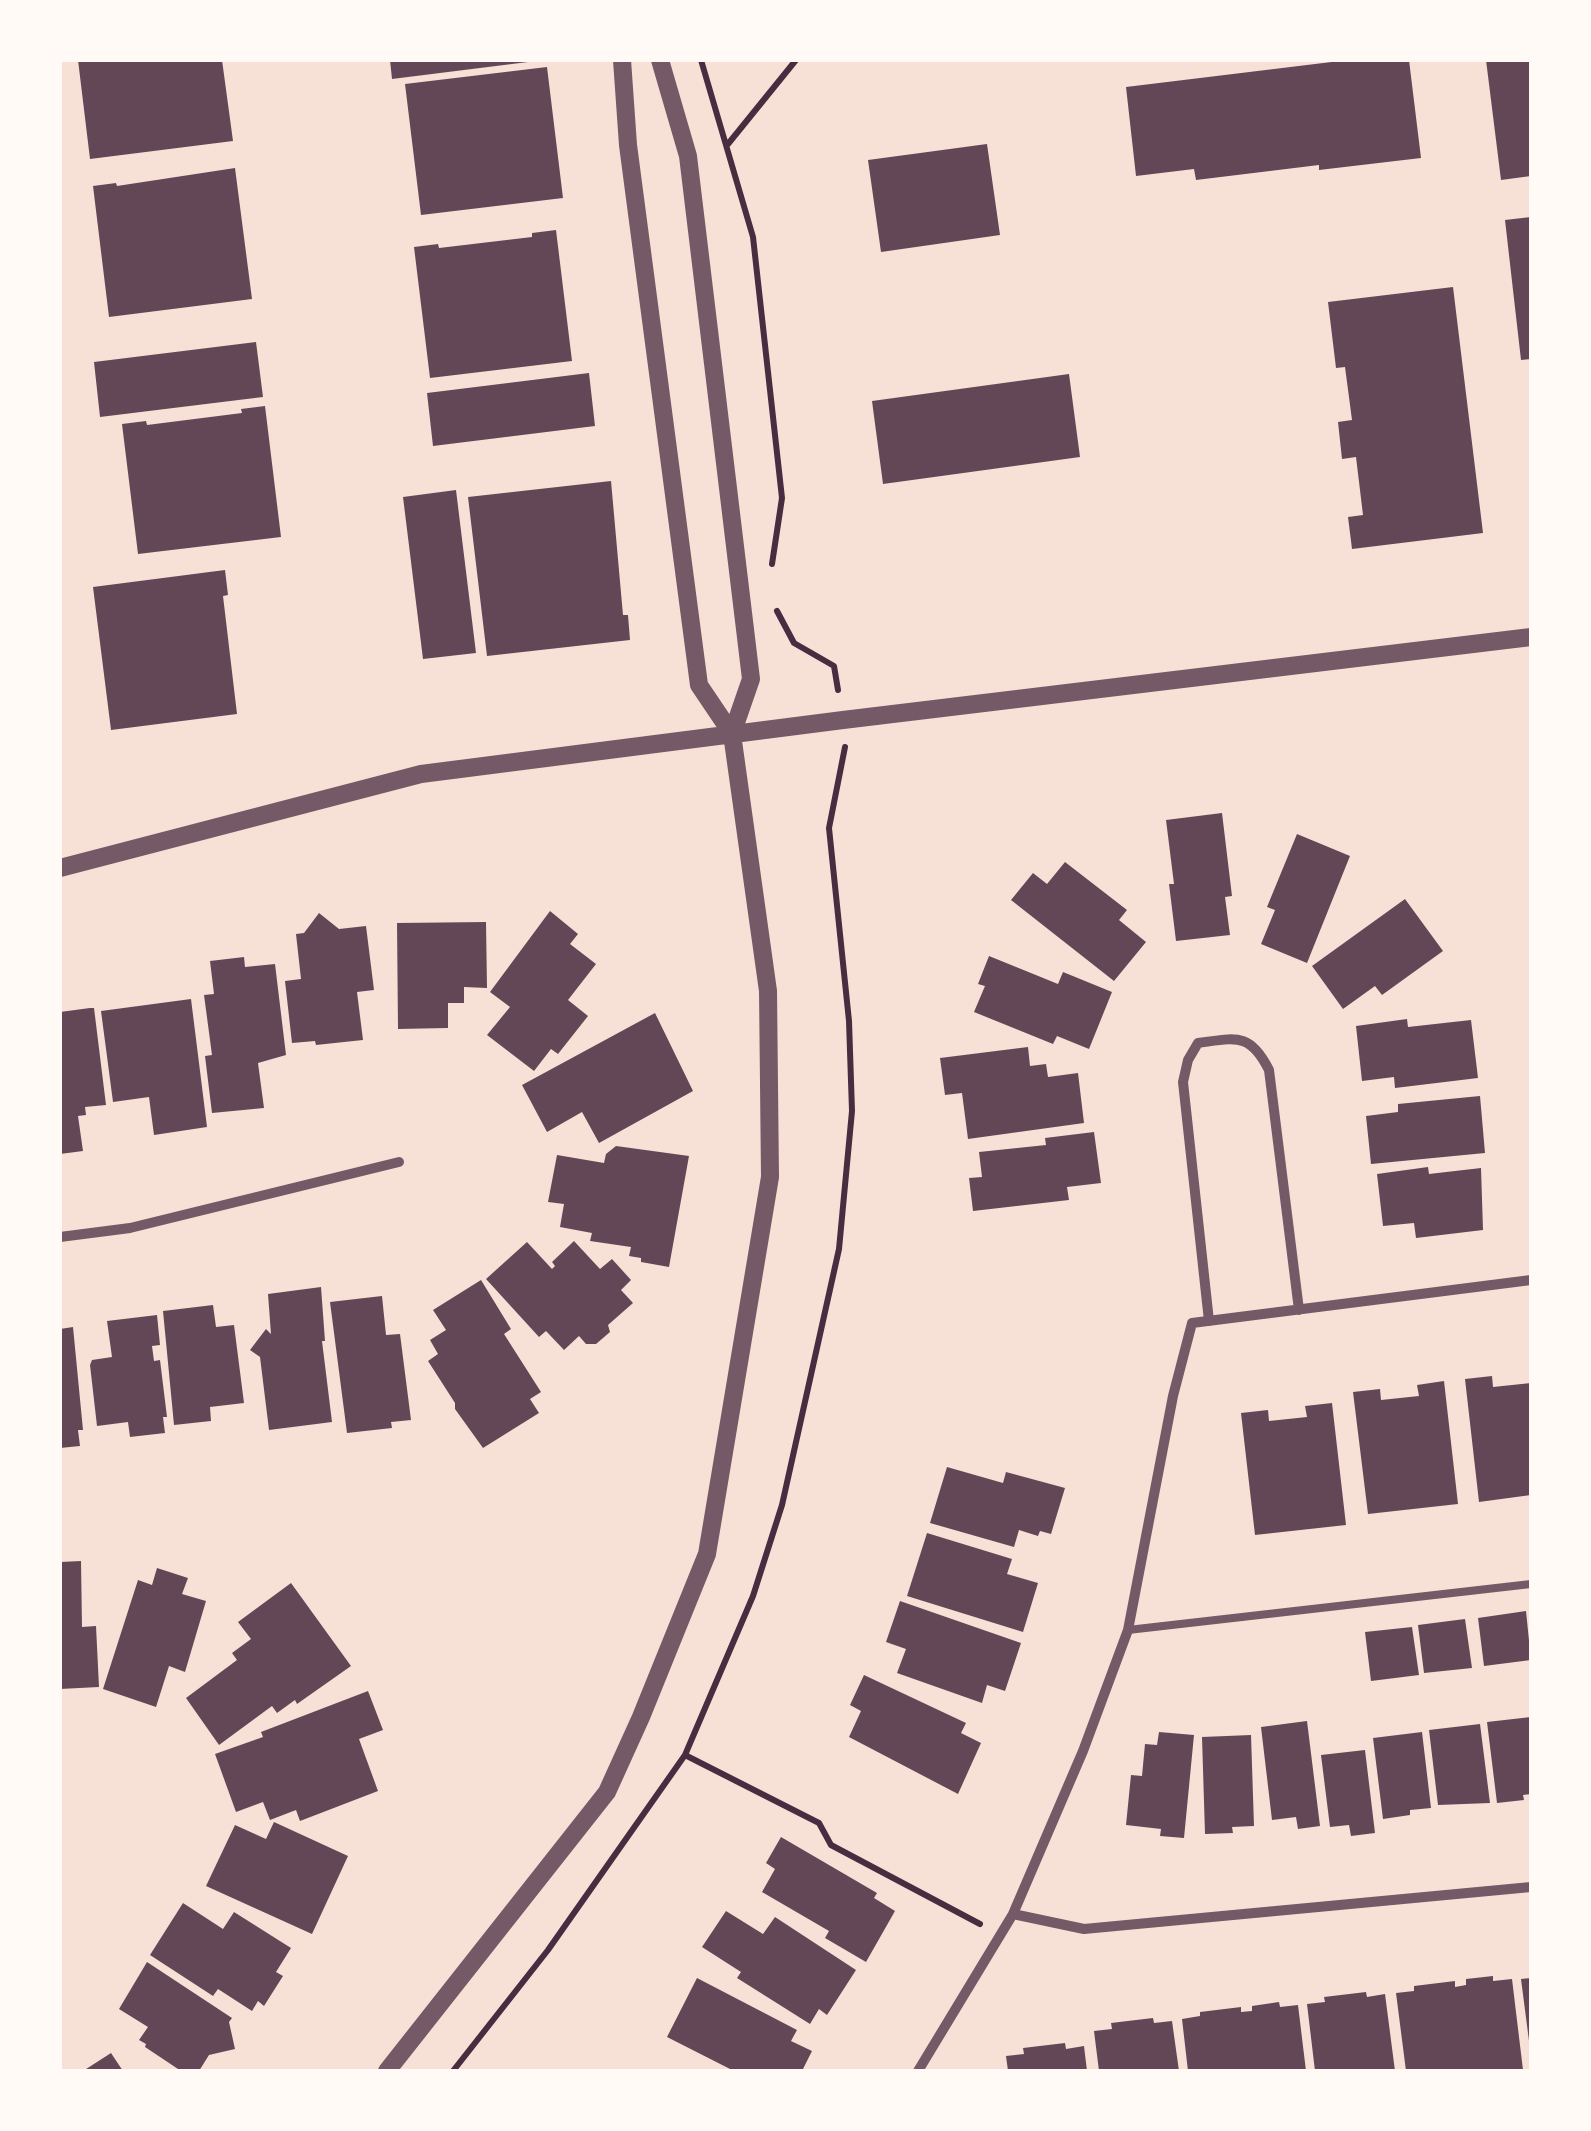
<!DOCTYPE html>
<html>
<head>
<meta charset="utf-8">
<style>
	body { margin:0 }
	#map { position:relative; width:1591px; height:2131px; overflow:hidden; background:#f7e1d7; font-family:Raleway,sans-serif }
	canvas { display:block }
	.frame { position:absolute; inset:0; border:62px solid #fffaf5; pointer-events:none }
</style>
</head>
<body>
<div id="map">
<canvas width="1591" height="2131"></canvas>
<div class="frame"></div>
</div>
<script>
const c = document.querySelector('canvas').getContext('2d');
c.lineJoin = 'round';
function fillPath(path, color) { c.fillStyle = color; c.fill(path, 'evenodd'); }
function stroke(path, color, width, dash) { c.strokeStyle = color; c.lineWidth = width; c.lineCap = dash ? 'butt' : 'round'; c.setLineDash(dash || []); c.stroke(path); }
fillPath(new Path2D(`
	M78,60H222L233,141L90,159Z
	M390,60H527L528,62L392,79Z
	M1348,60H1409L1421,158L1319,170V165L1196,180L1194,169L1136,176L1126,87Z
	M1486,60H1531V176L1501,180Z
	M547,67L563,198L421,215L405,84Z
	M987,144L1000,235L881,252L868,160Z
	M235,168L252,299L109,317L93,186L116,183L117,186Z
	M1531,217V359L1521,360L1505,220Z
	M556,230L572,361L430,378L414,247L438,244L439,248L532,237V233Z
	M1453,287L1483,533L1352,549L1348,517L1363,515L1356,457L1342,459L1338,422L1352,420L1345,367L1336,368L1328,302Z
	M256,342L263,397L100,417L94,362Z
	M589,373L595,426L433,446L427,393Z
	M1069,374L1080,457L883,484L872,401Z
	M265,406L281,537L138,554L122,424L146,421L147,425L242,413L241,409Z
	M611,481L623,615H628L630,640L487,656L468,497Z
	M456,490L476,653L423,659L403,497Z
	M225,570L228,595L223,596L237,714L111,730L93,587Z
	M1222,813L1232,896L1225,897L1230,935L1176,941L1169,884H1174L1166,820Z
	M1297,834L1350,856L1307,963L1261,944L1275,910L1267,907Z
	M1065,862L1127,910L1119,920L1146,942L1114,981L1011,900L1033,873L1047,884Z
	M1405,899L1443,951L1382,995L1375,986L1343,1009L1312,966Z
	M550,911L578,934L570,944L596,964L568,1000L588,1016L558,1054L551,1049L534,1071L487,1035L510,1007L490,992Z
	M319,913L339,929L366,926L374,990L357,992L363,1040L316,1045L315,1041L292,1043L285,981L301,979L296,934L304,933Z
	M486,922L487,988L464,987V1003H448V1028L398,1029L397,923Z
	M989,956L1058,984L1063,972L1112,992L1089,1049L1057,1036L1053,1044L974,1012L985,986L978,984Z
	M244,957L245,967L275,964L286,1055L258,1063L264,1108L212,1113L205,1056L212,1055L204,995L214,994L210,961Z
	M191,999L207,1127L154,1135L149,1097L113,1102L101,1011Z
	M90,1008H94L106,1105L85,1107L86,1115L78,1116L83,1151L60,1154V1012Z
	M655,1013L693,1091L599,1143L582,1112L547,1132L522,1085Z
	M1407,1019L1408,1027L1471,1020L1478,1078L1395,1088L1394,1077L1362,1081L1356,1026Z
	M1028,1047L1030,1066L1046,1064L1048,1077L1078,1073L1084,1123L968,1139L962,1093L945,1095L940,1058Z
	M1480,1096L1485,1153L1371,1164L1366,1116L1398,1112V1104Z
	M1094,1132L1101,1183L1067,1187L1069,1200L973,1211L969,1178L982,1177L979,1152L1046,1145L1045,1138Z
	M616,1146L689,1156L669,1267L641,1262V1258L629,1256L631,1247L590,1241L592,1233L560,1227L564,1204L548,1202L557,1155L604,1163L606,1154Z
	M1428,1167L1429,1174L1481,1168L1483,1230L1416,1238L1414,1223L1383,1226L1377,1174Z
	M574,1241L600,1269L612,1259L631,1280L621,1290L633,1303L608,1325L610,1332L596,1344H586L579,1336L564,1350L546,1331L539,1337L486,1279L527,1242L552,1269L555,1266L552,1262Z
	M481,1280L511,1329L504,1334L541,1392L530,1399L539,1413L483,1448L455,1409V1403L428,1361L438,1354L430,1340L446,1330L433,1310Z
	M321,1287L325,1341H322L332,1422L269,1430L260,1357L250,1350L266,1329L271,1334L268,1294Z
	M382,1296L386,1335L400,1334L411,1420L391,1422L392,1428L347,1433L330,1302Z
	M213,1305L216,1327L234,1325L244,1403L210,1407L211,1421L174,1425L163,1311Z
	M157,1315L160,1345L152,1346L154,1361L160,1360L167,1417H163L165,1433L130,1437L128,1422L97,1426L90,1365L92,1360L112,1357L107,1321Z
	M73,1327L83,1430H78L80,1446L60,1448V1329Z
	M1492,1376L1493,1387L1531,1383V1495L1479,1502L1465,1379Z
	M1444,1381L1458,1504L1368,1514L1353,1392L1380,1389L1381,1400L1419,1396L1417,1385Z
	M1332,1403L1346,1525L1255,1535L1241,1413L1268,1410L1269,1421L1307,1417L1305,1406Z
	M947,1467L1003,1483L1006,1472L1065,1488L1051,1534L1040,1531L1038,1536L1019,1530L1014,1547L930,1523Z
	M927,1533L1012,1559L1007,1574L1038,1583L1023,1632L907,1596Z
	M81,1561L82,1627L96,1626L99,1687L60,1689V1562Z
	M157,1568L188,1578L182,1594L206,1601L185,1672L169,1666L156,1707L103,1689L138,1580L152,1585Z
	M291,1583L351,1666L297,1704L295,1700L277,1713L272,1706L219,1745L186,1698L237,1660L232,1653L251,1639L238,1622Z
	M900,1601L1021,1643L1005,1691L987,1685L982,1703L897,1673L906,1649L886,1642Z
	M1526,1611L1531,1660L1484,1666L1478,1618Z
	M1465,1619L1472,1668L1424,1673L1418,1625Z
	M1412,1627L1419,1675L1371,1681L1365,1632Z
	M864,1675L966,1723L961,1733L981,1743L958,1794L849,1737L861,1711L850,1705Z
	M368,1691L383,1730L359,1739L378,1791L300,1821L296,1810L270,1820L263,1802L236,1812L215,1754L263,1737L261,1732Z
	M1531,1717V1794L1523,1795L1524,1800L1497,1803L1487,1722Z
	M1307,1721L1320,1826L1298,1829L1296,1817L1272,1820L1261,1727Z
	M1480,1724L1490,1803L1438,1805L1429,1730Z
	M1159,1732L1194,1735L1184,1838L1160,1836L1161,1829L1126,1825L1131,1775L1142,1776L1145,1744L1157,1745Z
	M1422,1732L1431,1808L1410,1810V1815L1383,1819L1373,1738Z
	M1251,1735L1254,1826L1232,1827L1233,1833L1205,1834L1202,1737Z
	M1365,1750L1375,1833L1351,1836L1349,1825L1330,1827L1321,1755Z
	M274,1822L348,1856L312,1934L206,1886L235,1825L266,1839Z
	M781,1837L877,1893L874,1898L895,1911L866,1962L825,1938L829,1931L762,1892L775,1869L766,1863Z
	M183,1903L223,1929L234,1912L291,1948L276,1972L283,1976L264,2006L258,2001L252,2011L218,1989L213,1996L150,1955Z
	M726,1911L763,1934L775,1917L856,1970L827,2015L819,2009L810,2024L737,1978L741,1972L702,1947Z
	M147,1962L232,2018L229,2022L235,2049L209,2055L199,2071H181L145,2047L146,2044L139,2040L148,2027L119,2009Z
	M1493,1976V1981L1512,1979L1523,2070L1406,2071L1396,1993L1414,1991V1986L1455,1981V1987L1466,1985V1979Z
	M697,1978L797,2030L791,2041L812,2051L802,2071H734L667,2037Z
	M1531,1978V2041H1529L1521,1979Z
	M1366,1992L1367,1997L1385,1994L1395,2071H1315L1307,2004L1325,2002L1324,1997Z
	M1279,2002L1280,2007L1298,2005L1306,2071H1188L1182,2019L1200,2016V2012L1241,2007V2012L1252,2011V2006Z
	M1153,2018L1154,2023L1172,2021L1179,2071H1099L1094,2031L1112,2029L1111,2023Z
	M1065,2043L1066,2049L1084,2046L1087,2071H1008L1006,2056L1024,2054L1023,2048Z
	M111,2053L123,2071H83Z`), '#644757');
stroke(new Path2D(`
	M701,60L753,237L782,498L772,564
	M728,144L796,60
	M777,611L794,643L834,666L838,690
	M685,1755L819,1823L831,1845L980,1924
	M453,2071L548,1950L685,1755L753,1596L782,1505L839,1249L852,1111L849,1021L829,828L845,747`), '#4a2c40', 6);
stroke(new Path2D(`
	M1128,1630L1531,1584`), '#755966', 8);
stroke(new Path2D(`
	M60,1237L130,1228L399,1162
	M1209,1321L1183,1082L1188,1060L1198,1043C1236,1038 1250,1032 1269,1070L1299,1310
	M1013,1914L1084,1929L1531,1887
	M918,2071L1013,1914L1083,1751L1128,1630L1173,1396L1192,1323L1531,1280`), '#755966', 10);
stroke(new Path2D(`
	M660,60L688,156L751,679L732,734
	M60,868L421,774L843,720L1531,637
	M387,2071L607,1792L641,1717L707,1554L770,1177L768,991L732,734L699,685L628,145L622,60`), '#755966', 18);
</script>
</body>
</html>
